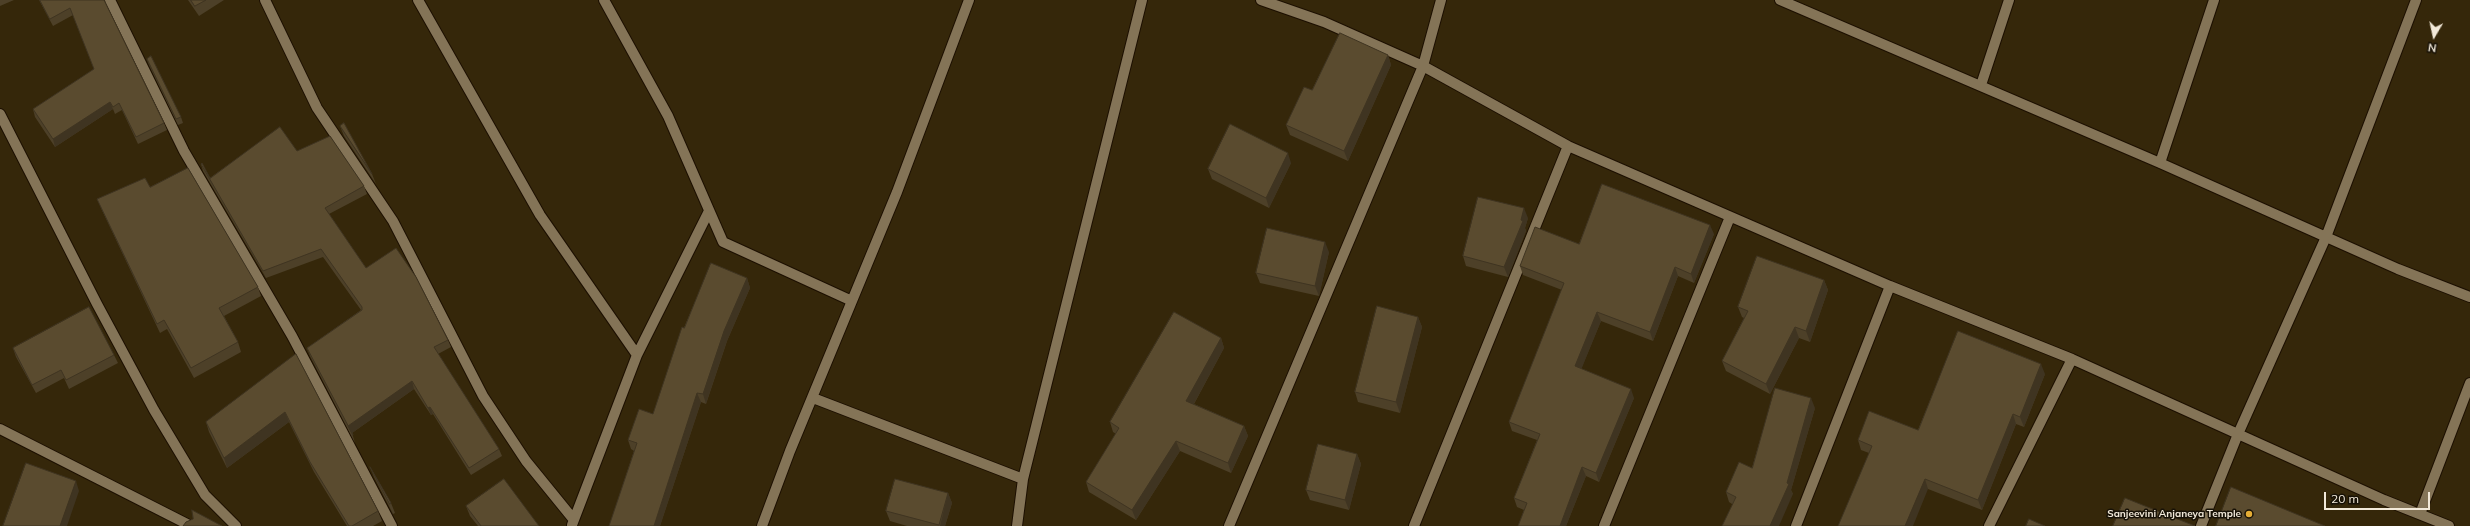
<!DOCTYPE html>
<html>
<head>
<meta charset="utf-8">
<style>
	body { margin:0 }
	#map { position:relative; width:2470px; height:526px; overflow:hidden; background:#35270a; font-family:Mulish,sans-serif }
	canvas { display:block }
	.north { position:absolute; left:2414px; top:16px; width:40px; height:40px; -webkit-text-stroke:3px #171106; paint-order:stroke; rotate:189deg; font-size:11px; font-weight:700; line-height:16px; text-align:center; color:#f2e9d9 }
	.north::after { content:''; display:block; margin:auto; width:14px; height:18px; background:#f2e9d9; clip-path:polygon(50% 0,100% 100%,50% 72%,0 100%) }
	.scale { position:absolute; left:2324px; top:492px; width:106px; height:18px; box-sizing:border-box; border:2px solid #f2e9d9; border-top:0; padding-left:5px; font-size:12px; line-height:14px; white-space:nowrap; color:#f2e9d9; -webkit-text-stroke:3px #171106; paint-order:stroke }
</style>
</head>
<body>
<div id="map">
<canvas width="2470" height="526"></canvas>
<div class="north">N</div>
<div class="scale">20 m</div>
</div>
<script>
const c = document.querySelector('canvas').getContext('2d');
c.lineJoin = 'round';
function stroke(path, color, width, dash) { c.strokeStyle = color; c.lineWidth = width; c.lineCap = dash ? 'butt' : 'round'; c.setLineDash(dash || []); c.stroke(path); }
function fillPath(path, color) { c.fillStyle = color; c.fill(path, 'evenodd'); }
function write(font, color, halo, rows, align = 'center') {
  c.font = font + ' Mulish,sans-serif'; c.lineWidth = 3; c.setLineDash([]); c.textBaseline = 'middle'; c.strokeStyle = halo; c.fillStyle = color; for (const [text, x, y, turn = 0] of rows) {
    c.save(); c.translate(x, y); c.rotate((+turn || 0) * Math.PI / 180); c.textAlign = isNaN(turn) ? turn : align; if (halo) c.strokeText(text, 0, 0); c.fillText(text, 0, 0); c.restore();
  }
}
const minor = new Path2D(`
	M110,0L184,151L292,336L392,526
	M265,0L317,108L393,221L483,396L526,461L574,520
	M418,0L540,215L637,355L709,211
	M604,0L668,116L723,242L852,301
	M1261,0L1324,22L1423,66L1568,146L1890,286L2072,359L2384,500L2449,526
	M1780,0L2160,163L2398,269L2470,297
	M1981,85L2009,0
	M0,114L97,304L154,410L205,495L236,526
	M2160,163L2214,0
	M813,398L1023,479
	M0,429L191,526
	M2420,514L2470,383
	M572,525L637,355
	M762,526L790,451L897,192L969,0
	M1017,526L1023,479L1142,0
	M1229,526L1423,66L1441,0
	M1414,526L1568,146
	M1604,526L1730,217
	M1796,526L1890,286
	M1989,526L2072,359
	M2201,526L2238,434L2326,237L2416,0`);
stroke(minor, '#1c0f00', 12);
stroke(minor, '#847457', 10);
fillPath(new Path2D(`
	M0,0H14L0,6Z
	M39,0H104L164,123L167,130L138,144L122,110L115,114L113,109L55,147L35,117L33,109L94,69L73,15L53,26Z
	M188,0H224L199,16Z
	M1388,55L1391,65L1348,161L1290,135L1286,125L1312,90Z
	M147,59L181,117L183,123L178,125L149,65Z
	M340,126L372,174L376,184L344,136Z
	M297,151L364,186L367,194L329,214L366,268L448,340L451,347L438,354L499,449L502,456L471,475L433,414L431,415L414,389L352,433L355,443L310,356L307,348L361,310L323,257L266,278L203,171L201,164L210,178Z
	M1291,163L1269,208L1212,179L1208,169Z
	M150,187L258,287L261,296L224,316L238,342L241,352L194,378L167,329L160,333L101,208L97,199Z
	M1528,218L1525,228L1526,231L1508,277L1466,266L1463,256Z
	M1714,234L1694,283L1678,276L1653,341L1601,321L1581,369L1634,398L1599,482L1586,476L1566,526H1518L1524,510L1517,507L1514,498L1537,440L1512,431L1509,422L1562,290L1523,275L1520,266L1579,244Z
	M1329,252L1319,296L1260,283L1256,273Z
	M747,278L750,288L727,341L706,404L701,402L660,526H609L634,451L631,449L628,440L653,414L684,328Z
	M1824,280L1828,290L1810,342L1799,338L1770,394L1726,371L1722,361L1744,318L1742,317L1738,307Z
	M1418,317L1422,327L1400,413L1358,402L1355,392Z
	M1221,338L1224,348L1194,404L1244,426L1248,436L1231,473L1180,451L1136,520L1089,492L1086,482L1116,434L1113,432L1110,422Z
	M13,348L114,355L118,363L69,389L64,378L36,393L16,357Z
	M296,354L378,511L382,521L373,526H347L314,472L289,422L227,468L209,432L206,422Z
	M2045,374L2024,427L2016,424L1982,510L1928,489L1869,453L1861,450L1858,440L1918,430Z
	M1815,408L1791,490L1793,494L1732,504L1729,502L1726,492Z
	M1357,454L1361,464L1349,510L1310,500L1306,490Z
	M370,467L391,503L395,513L393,514L374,477Z
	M948,493L952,503L945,526H907L890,521L886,511Z
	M466,506L539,526H478L470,516Z`), '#4d4028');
fillPath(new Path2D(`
	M1388,55L1391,65L1348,161L1344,151Z
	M110,102L113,109L55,147L53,139Z
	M1288,153L1291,163L1269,208L1266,198Z
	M1524,208L1528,218L1525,228L1526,231L1508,277L1504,267L1521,220Z
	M1710,225L1714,234L1694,283L1691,274Z
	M1325,242L1329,252L1319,296L1315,286Z
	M1675,267L1678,276L1653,341L1650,332Z
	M747,278L750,288L727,341L706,404L703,394L724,331Z
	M1824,280L1828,290L1810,342L1806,331Z
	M1597,312L1601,321L1579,375L1575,366Z
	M1418,317L1422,327L1400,413L1396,402Z
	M1795,327L1799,338L1770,394L1766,384Z
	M1221,338L1224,348L1190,411L1186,401Z
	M2041,364L2045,374L2024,427L2020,417Z
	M412,381L414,389L352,433L348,426Z
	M1631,389L1634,398L1599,482L1596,473Z
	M697,393L701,402L660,526H654Z
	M1811,398L1815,408L1791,490L1793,494L1779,526H1770Z
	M430,407L433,414L431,415L428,408Z
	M285,412L289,422L227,468L224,458Z
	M2013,414L2016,424L1982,510L1978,500Z
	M1244,426L1248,436L1231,473L1228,463Z
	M1176,441L1180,451L1136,520L1132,510Z
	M1357,454L1361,464L1349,510L1345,500Z
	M1582,467L1586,476L1566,526H1560Z
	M1925,479L1928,489L1913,526H1905Z
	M76,481L79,491L67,526H60Z
	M948,493L952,503L945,526H940Z`), '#3f3421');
const building = new Path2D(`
	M40,0H104L164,123L136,137L119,103L113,107L110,102L53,139L33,109L94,69L70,8L50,19Z
	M191,0H206L195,6Z
	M1340,33L1388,55L1344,151L1286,125L1304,87L1312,90Z
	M151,56L181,117L176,119L147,59Z
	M344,123L372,174L340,126Z
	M1230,124L1288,153L1266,198L1208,169Z
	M280,127L297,151L330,136L364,186L325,208L366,268L396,248L416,277L448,340L434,347L499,449L469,468L430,407L428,408L412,381L348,426L353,435L307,348L362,310V307L321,249L263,271L201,164L202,163L210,178Z
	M188,168L258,287L219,308L238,342L191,368L164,320L157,324L97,199L145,178L150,187Z
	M1602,184L1710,225L1691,274L1675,267L1650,332L1597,312L1575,366L1631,389L1596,473L1582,467L1560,526H1518L1527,503L1514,498L1540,434L1509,422L1564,283L1520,266L1535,227L1579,244Z
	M1478,197L1524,208L1521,220L1523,221L1504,267L1463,256Z
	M1267,228L1325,242L1315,286L1256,273Z
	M1757,256L1824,280L1806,331L1795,327L1766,384L1722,361L1748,311L1738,307Z
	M711,263L747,278L724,331L703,394L697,393L654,526H609L637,443L628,440L639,409L653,414L682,327L684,328Z
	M1377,306L1418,317L1396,402L1355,392Z
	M89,307L114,355L66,380L61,370L32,385L13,348Z
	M1174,312L1221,338L1186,401L1244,426L1228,463L1176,441L1132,510L1086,482L1119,428L1110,422Z
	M1958,331L2041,364L2020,417L2013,414L1978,500L1925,479L1905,526H1838L1872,446L1858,440L1869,411L1918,430Z
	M296,354L378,511L352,526H349L310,462L285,412L224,458L206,422Z
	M1775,388L1811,398L1787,483L1789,484L1770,526H1722L1736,497L1726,492L1739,462L1752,468Z
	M1318,444L1357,454L1345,500L1306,490Z
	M26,463L76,481L60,526H3Z
	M370,467L391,503L390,504Z
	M504,479L539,526H481L466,506Z
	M895,479L948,493L939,525L886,511Z
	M2231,487L2325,526H2216Z
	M2125,498L2195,526H2113Z
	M192,510L222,526H183L186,522L193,519Z
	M2029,519L2045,526H2026Z`);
fillPath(building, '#5a4b2f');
stroke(building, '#3f3421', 1);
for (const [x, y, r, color] of [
	[2249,514,4,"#e5ad35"]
]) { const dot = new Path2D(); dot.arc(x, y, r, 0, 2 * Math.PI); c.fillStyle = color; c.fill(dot); stroke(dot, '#171106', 1.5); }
write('bold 10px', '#f2e9d9', '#171106', [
	["Sanjeevini Anjaneya Temple",2241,514]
], 'right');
</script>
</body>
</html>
